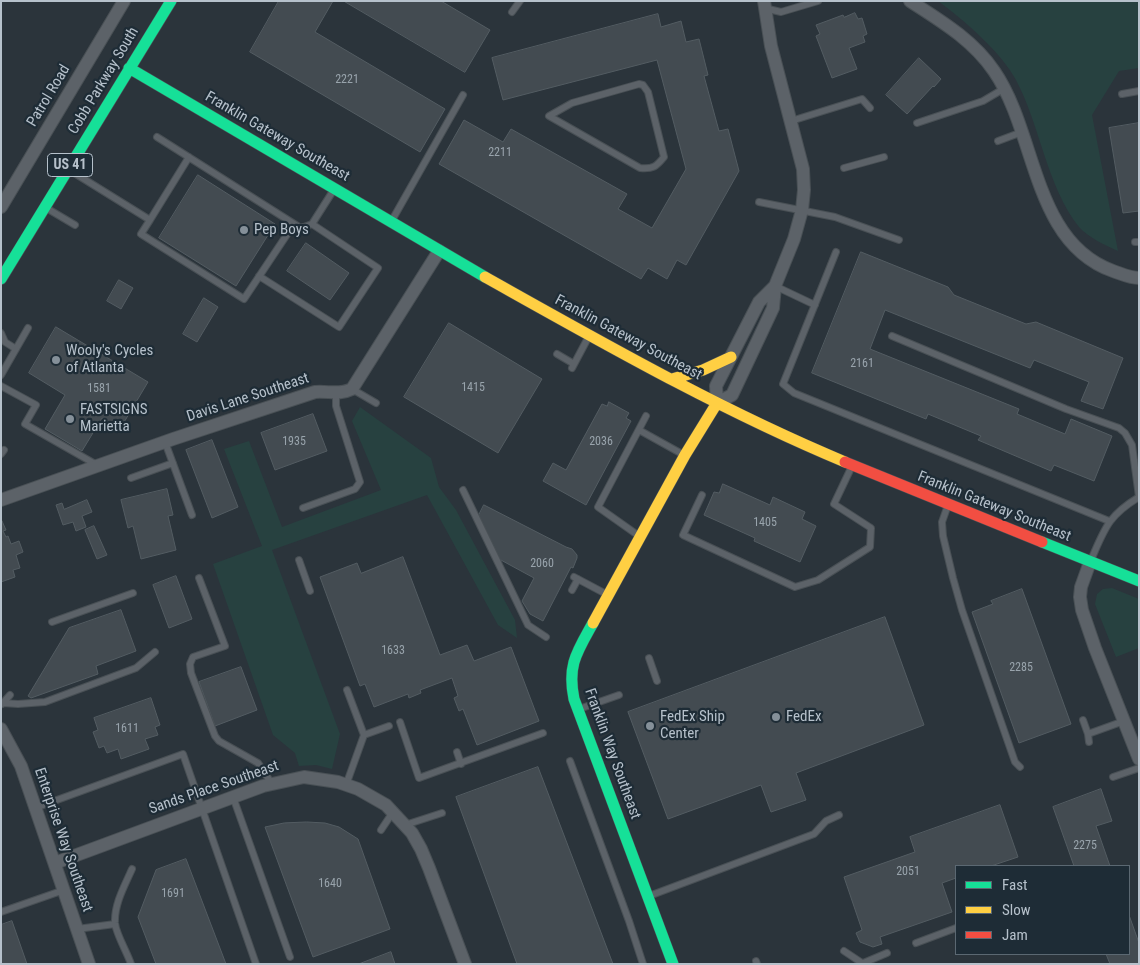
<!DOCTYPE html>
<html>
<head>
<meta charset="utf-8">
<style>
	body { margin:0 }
	#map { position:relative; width:1140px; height:965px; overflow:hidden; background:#2b343b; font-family:"Roboto Condensed",sans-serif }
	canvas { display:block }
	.frame { position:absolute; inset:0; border:2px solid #b6c1cb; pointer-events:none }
	.legend { position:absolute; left:955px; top:865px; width:175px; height:90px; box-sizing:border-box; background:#1e2c36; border:1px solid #5b6872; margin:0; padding:6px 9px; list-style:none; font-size:15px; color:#b6c1cb }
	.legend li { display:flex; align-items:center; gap:10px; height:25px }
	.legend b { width:25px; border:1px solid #5b6872 }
</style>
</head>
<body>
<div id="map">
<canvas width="1140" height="965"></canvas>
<div class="frame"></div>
<ul class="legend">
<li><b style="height:6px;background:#16e098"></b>Fast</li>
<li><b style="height:6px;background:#ffcf43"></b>Slow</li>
<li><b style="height:6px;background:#f24e42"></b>Jam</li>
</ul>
</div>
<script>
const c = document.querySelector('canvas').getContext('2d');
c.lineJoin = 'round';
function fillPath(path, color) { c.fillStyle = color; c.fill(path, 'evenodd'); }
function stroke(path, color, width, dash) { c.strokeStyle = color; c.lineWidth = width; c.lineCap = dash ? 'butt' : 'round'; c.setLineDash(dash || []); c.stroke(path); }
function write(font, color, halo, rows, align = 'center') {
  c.font = font + ' "Roboto Condensed",sans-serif'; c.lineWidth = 4.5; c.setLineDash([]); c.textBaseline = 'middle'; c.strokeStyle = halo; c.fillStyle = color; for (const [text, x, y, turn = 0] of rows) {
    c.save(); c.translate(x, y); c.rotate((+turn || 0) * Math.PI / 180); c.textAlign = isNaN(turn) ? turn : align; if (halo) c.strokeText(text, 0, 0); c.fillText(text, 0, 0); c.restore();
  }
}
fillPath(new Path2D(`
	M938,1H1139V68L1119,71L1092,115L1118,251C1105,245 1089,238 1079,227C1047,187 1040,125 1016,80C1001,52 964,20 938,1Z
	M360,407L431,458L439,487L456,510L515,620L517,638L498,625L427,495L272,550L340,734L332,769L316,765L299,766L295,753L273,735L213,564L262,546L224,449L249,441L282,527L381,490L352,421Z
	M1112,588L1139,599V648L1116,657L1095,604L1097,594L1103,589Z`), '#274140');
const building = new Path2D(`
	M279,1H333L315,32L445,109L420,152L250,52Z
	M344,1H441L490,30L465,72Z
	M855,13L858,19L862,18L867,34L863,36L865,42L849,48L857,69L832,78L816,36L820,34L816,25L843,15L844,17Z
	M658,14L661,27L681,21L686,42L699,39L708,75L704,76L719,131L728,129L739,171L686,265L677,260L667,279L648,268L641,279L439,164L464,120L503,142L511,129L627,194L618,209L652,228L686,169L657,60L503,100L492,58Z
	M919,58L941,79L934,87L933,86L907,114L886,95Z
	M1139,123V211L1123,213L1109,128Z
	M198,175L275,224L236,286L159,238Z
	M306,243L349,273L330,300L287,271Z
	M861,252L948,287L954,295L1026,324L1036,322L1123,358L1103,409L1081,401L1089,382L1034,360L1030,368L885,310L870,349L1019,409L1017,414L1065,434L1071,419L1112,436L1094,481L1054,465L1051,471L978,440L981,436L928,414L926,419L812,373Z
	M119,280L133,288L121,309L107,301Z
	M204,298L218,307L197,342L183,334Z
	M449,323L542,379L498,453L404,397Z
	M56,327L148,382L120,429L102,418L82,451L45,429L65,395L29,373Z
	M609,402L629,413L626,418L631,421L586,505L543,481L553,463L566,470L602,404L607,406Z
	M313,414L327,451L275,470L261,433Z
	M212,440L238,507L212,518L186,450Z
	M723,484L770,505L773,497L805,512L802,519L816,526L800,562L754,541L755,538L704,515L714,492L719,493Z
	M167,489L173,515L168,516L176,550L141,559L133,526L128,528L121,500Z
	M87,500L92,512L82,516L86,527L76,531L73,522L63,525L56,505L62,503L64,509Z
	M484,505L566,547L572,549L577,555V558L573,568L571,567L543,621L530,614L522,601L534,578L499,559L478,517Z
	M2,521L6,530L3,531L6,537L8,536L11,544L19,541L23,552L16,555L20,568L13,570L15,577L1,582Z
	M94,526L107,555L97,559L85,530Z
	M403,557L440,655L467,645L474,661L511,647L539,721L477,745L463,709L459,711L454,698L458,696L452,678L420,690L421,693L409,698L408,694L374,707L365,684L360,686L320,577L357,563L361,573Z
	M176,576L192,619L169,628L153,585Z
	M1022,589L1071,724L1019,743L972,612L993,604L991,601Z
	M121,610L136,651L96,666L98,674L31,698L28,696L69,628Z
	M885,617L924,725L796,773L806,800L771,812L761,785L668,819L628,712Z
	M241,667L257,710L215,726L199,682Z
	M151,698L160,725L155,727L158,735L145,739L149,749L121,759L118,749L107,753L104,746L99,748L93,732L98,730L94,718Z
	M538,767L613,964H517L456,797Z
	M1101,789L1112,821L1096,826L1110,866H1074L1053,807Z
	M1000,805L1018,857L991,866H956V878L942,883L952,912L880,937L882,944L873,947L860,942L856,933L862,930L844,877L915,852L910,837Z
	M307,822L325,823L339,827L358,839L390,929L313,957L265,827L284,823Z
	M186,859L226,964H156L138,917L156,870Z
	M1129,915L1139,943V964H1110L1106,954H1129Z
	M12,921L27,964H1V925Z
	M391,952L395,964H359Z`);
fillPath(building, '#434b51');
stroke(building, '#535c62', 1);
const lane = new Path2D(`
	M764,8L781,12L818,1
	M512,12L520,1
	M639,84L643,85L648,92L664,157C656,167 653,169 640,168L549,116L572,103Z
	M1122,94L1139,91
	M791,121L862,99L870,108
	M917,123L983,101L1005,88
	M157,137L299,227H304L312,224L333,191
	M998,141L1022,132
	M844,168L884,157
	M71,171L150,220L189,157
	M759,202L835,217L899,240
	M48,209L75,225
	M150,220L141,234L244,299L294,224
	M391,222L463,95
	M1135,242H1139
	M836,252L783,384L794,393L1109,521
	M259,276L339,327L378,268L312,224
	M775,286L815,305
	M1,333L5,342L16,349
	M892,336L1066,409L1119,428L1125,433L1132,445L1139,497
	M557,354L574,364
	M572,368L589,336
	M1,375L28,328
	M1,386L36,405L25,424L97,465
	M352,389L376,403
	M639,430L684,455
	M165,442L192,515
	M1,454L4,450
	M131,478L173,463
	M463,490L528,625L546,637
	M702,495L683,535L795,587L818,580L870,547L871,528L834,504L852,466
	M948,505L942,522L943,536L953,578L962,610L1015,762L1020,767
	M303,508L355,489L360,482L336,406V393
	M639,536L598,507L646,416
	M299,560L310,591
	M1091,560C1105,528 1108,516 1139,497
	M574,577L608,595
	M199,578L225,646L193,657L190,664L191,673L215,736L219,741L258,763L272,784
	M572,590L578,579
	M52,622L133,593
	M649,658L657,681
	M347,690L364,735
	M3,703L18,704L45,702L136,668L155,652
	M2,704L10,695
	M579,709L619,695
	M1083,720L1088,734L1089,742
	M400,722L419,778L543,733
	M1088,734L1124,721
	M457,752L461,764
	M570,761L629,921L643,964
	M1113,777L1139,768
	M346,785L364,735L389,726
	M233,797L290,957
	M35,808L183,754L256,964
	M405,825L442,813
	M381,830L393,812
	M649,896L814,834L826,821L839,815
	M1,912L64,890
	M77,929L115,924
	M916,943L956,928
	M844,951L862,963
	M756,961L757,964
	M131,964C127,952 116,934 115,923C114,904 125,885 132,869
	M861,964L887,953`);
const street = new Path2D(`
	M764,1L771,46L803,169L804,190L802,210L794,239L775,286L759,302L716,386L717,403L732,395L773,308L775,286
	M910,1C941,21 973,40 994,71C1037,133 1032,242 1113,271C1122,274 1130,278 1139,278
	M1,207L124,1
	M1,500L173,439L315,392C329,391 340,395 352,389L439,251
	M1090,562L1081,587L1080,597L1082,610L1095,648L1139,759
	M1,729L21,766L89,964
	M55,863L263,786L304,777L338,782L358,789L386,805L412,833L421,849L429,868L465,964`);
const fast = new Path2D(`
	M129,68L485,277
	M1,279L171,1
	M1042,542L1139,581
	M593,623C577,652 567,665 574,699L673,964`);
const slow = new Path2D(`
	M485,277C603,343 720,410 845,462
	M672,379L703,370L731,357
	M593,623L685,455L717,403`);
const jam = new Path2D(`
	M845,462L1042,542`);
stroke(lane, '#495055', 8);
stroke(street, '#495055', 14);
stroke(fast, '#495055', 12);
stroke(slow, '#495055', 12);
stroke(jam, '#495055', 12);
stroke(lane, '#5c6268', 6);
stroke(street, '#5c6268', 12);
stroke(fast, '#16e098', 11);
stroke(slow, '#ffcf43', 11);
stroke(jam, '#f24e42', 11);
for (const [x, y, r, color] of [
	[244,230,5,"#859099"],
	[56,360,5,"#859099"],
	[70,419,5,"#859099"],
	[776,717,5,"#859099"],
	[650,726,5,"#859099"]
]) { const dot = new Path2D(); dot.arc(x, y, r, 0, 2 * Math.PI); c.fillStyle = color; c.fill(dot); stroke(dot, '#1e2c36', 2); }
write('12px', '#99a4ac', null, [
	["2221",347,80],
	["2211",500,153],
	["2161",862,364],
	["1415",473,388],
	["1581",99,389],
	["1935",294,442],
	["2036",601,442],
	["1405",765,523],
	["2060",542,564],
	["1633",393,651],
	["2285",1021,668],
	["1611",127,729],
	["2275",1085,846],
	["2051",908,872],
	["1640",330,884],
	["1691",173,894]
]);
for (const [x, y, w] of [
	[70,165,45]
]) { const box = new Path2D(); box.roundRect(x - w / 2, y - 11.5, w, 23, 4); c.fillStyle = '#1e2c36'; c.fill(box); stroke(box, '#b6c1cb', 1); }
write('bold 14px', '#b6c1cb', null, [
	["US 41",70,165]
]);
write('15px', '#b6c1cb', '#1e2c36', [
	["Cobb Parkway South",104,81,-59],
	["Patrol Road",49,96,-59],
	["Franklin Gateway Southeast",277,137,30],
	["Franklin Gateway Southeast",628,338,28],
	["Davis Lane Southeast",248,398,-18],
	["Franklin Gateway Southeast",994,507,22],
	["Franklin Way Southeast",612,754,70],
	["Sands Place Southeast",214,788,-19],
	["Enterprise Way Southeast",63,840,71]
]);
write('15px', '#b6c1cb', '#1e2c36', [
	["Pep Boys",254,230],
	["Wooly's Cycles",66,351],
	["of Atlanta",66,368],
	["FASTSIGNS",80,410],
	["Marietta",80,427],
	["FedEx Ship",660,717],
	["Center",660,734],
	["FedEx",786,717]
], 'left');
</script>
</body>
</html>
